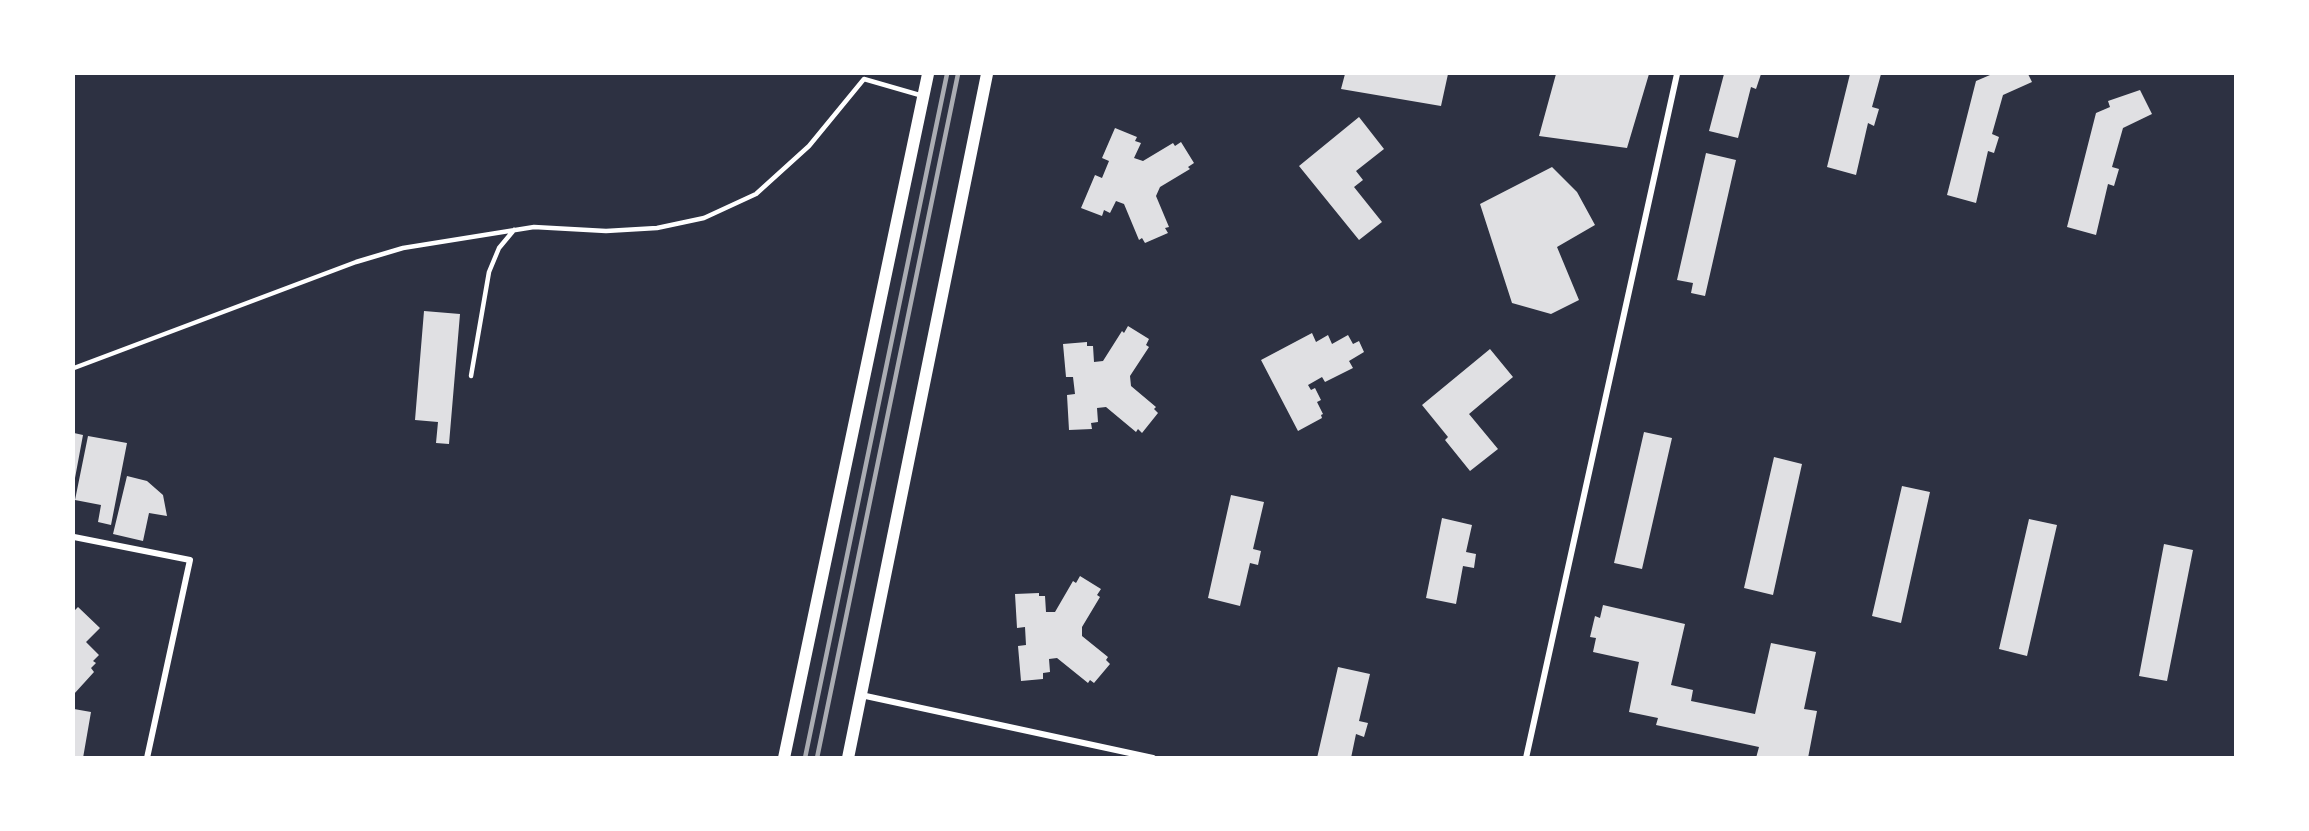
<!DOCTYPE html>
<html>
<head>
<meta charset="utf-8">
<style>
	body { margin:0 }
	#map { position:relative; width:2309px; height:831px; overflow:hidden; background:#2d3142; font-family:"Space Grotesk",sans-serif }
	canvas { display:block }
	.frame { position:absolute; inset:0; border:75px solid #fff; pointer-events:none }
</style>
</head>
<body>
<div id="map">
<canvas width="2309" height="831"></canvas>
<div class="frame"></div>
</div>
<script>
const c = document.querySelector('canvas').getContext('2d');
c.lineJoin = 'round';
function fillPath(path, color) { c.fillStyle = color; c.fill(path, 'evenodd'); }
function stroke(path, color, width, dash) { c.strokeStyle = color; c.lineWidth = width; c.lineCap = dash ? 'butt' : 'round'; c.setLineDash(dash || []); c.stroke(path); }
fillPath(new Path2D(`
	M1345,74H1448L1441,106L1341,89Z
	M1556,74H1649L1627,148L1539,136Z
	M1724,74H1761L1756,89L1751,87L1738,138L1709,131Z
	M1850,74H1881L1872,107L1879,109L1874,126L1868,123L1856,175L1827,167Z
	M1990,75L2028,74L2032,82L2003,95L1992,134L1999,137L1994,153L1988,151L1976,203L1947,195L1976,81Z
	M2140,90L2152,114L2123,128L2112,167L2119,169L2114,186L2108,184L2096,235L2067,227L2096,113L2110,107L2108,101Z
	M1359,117L1384,149L1356,171L1363,180L1354,187L1382,222L1359,240L1299,166Z
	M1115,128L1137,137L1135,141L1141,143L1134,158L1143,161L1173,143L1175,146L1181,142L1194,163L1188,167L1190,169L1160,187L1156,196L1169,227L1165,228L1168,233L1145,243L1142,238L1139,240L1124,204L1116,201L1110,213L1104,210L1102,216L1081,208L1095,175L1102,178L1109,161L1102,158Z
	M1706,153L1736,160L1705,296L1691,293L1693,283L1677,280Z
	M1552,167L1577,192L1595,225L1557,247L1579,300L1551,314L1512,303L1480,204Z
	M424,311L460,314L449,444L436,443L438,422L415,420Z
	M1128,326L1149,339L1146,345L1149,347L1130,376L1131,386L1156,407L1154,409L1158,413L1142,433L1138,429L1136,432L1106,407L1097,408L1098,422L1091,423L1092,429L1069,430L1067,395L1075,394L1073,377H1066L1063,344L1087,342V346H1093L1094,362L1103,361L1122,331L1124,333Z
	M1312,333L1316,342L1328,335L1332,344L1348,335L1353,344L1359,341L1364,352L1349,361L1353,368L1325,382L1322,377L1308,385L1311,390L1315,388L1321,400L1317,402L1323,414L1321,415L1322,418L1298,431L1261,360Z
	M1490,349L1513,377L1469,414L1498,449L1470,471L1445,440L1448,437L1422,405Z
	M1644,432L1672,438L1642,569L1614,563Z
	M74,433L83,435L75,478H74Z
	M88,436L127,443L111,525L98,522L101,505L75,500Z
	M1774,457L1802,464L1773,595L1744,588Z
	M127,476L147,481L163,495L167,516L149,513L143,541L113,534Z
	M1902,486L1930,492L1901,623L1872,616Z
	M1231,495L1264,502L1253,549L1261,551L1258,565L1250,563L1240,606L1208,598Z
	M1442,518L1472,525L1466,552L1476,554L1474,568L1463,566L1456,604L1426,598Z
	M2029,519L2057,525L2027,656L1999,649Z
	M2164,544L2193,550L2167,681L2139,676Z
	M1080,576L1101,589L1097,595L1100,597L1082,627V636L1108,657L1106,660L1110,664L1094,683L1090,680L1088,683L1057,658L1049,659L1050,672L1043,673V679L1021,681L1018,646L1026,645L1025,627L1017,628L1015,594L1039,593V596H1045L1046,612H1055L1073,581L1076,583Z
	M1603,605L1685,624L1671,685L1693,690L1691,701L1755,714L1771,643L1816,652L1804,709L1817,711L1808,758H1756L1759,747L1656,725L1658,718L1629,712L1639,662L1593,652L1596,638L1590,637L1595,616L1600,618Z
	M78,607L100,628L86,642L99,655L93,661L96,663L91,668L94,672L74,694V608L75,610Z
	M1338,667L1370,674L1359,721L1368,723L1364,737L1356,734L1351,758H1317Z
	M74,709L91,712L83,758H74Z`), '#e0e0e3');
stroke(new Path2D(`
	M74,368L356,262L403,248L534,227L606,231L657,228L704,218L756,194L809,146L864,79L923,96
	M471,376L489,272L499,248L514,230`), '#fff', 4.5);
stroke(new Path2D(`
	M74,537L190,560L147,758
	M861,695L1153,758
	M1526,758L1677,74`), '#fff', 6);
stroke(new Path2D(`
	M784,758L928,74
	M848,758L987,74`), '#fff', 12);
stroke(new Path2D(`
	M805,758L947,74
	M817,758L958,74`), '#abadb3', 4.5);
</script>
</body>
</html>
